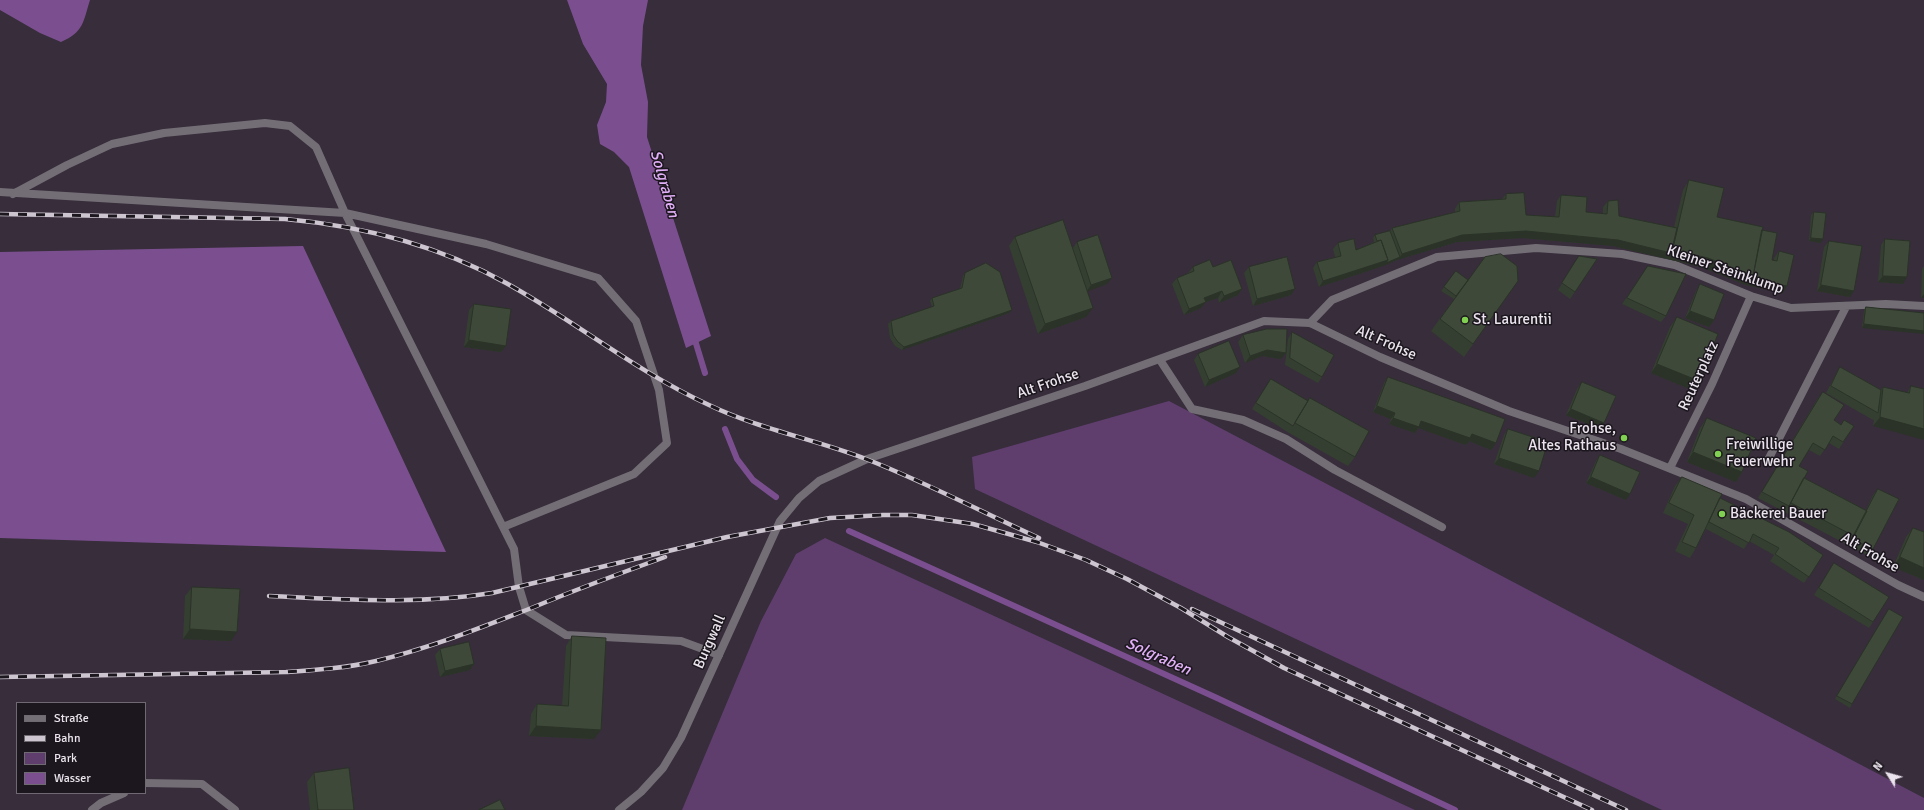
<!DOCTYPE html>
<html>
<head>
<meta charset="utf-8">
<style>
	body { margin:0 }
	#map { position:relative; width:1924px; height:810px; overflow:hidden; background:#372d3b; font-family:Signika,sans-serif }
	canvas { display:block }
	.legend { position:absolute; left:16px; top:702px; width:130px; height:92px; box-sizing:border-box; background:#1c171e; border:1px solid #6f6971; margin:0; padding:5px 7px; list-style:none; font-size:12px; color:#ebe4ee }
	.legend li { display:flex; align-items:center; gap:8px; height:20px }
	.legend b { width:20px; border:1px solid #6f6971 }
	.north { position:absolute; left:1868px; top:754px; width:40px; height:40px; -webkit-text-stroke:3px #1c171e; paint-order:stroke; rotate:307deg; font-size:11px; font-weight:700; line-height:16px; text-align:center; color:#ebe4ee }
	.north::after { content:''; display:block; margin:auto; width:14px; height:18px; background:#ebe4ee; clip-path:polygon(50% 0,100% 100%,50% 72%,0 100%) }
</style>
</head>
<body>
<div id="map">
<canvas width="1924" height="810"></canvas>
<ul class="legend">
<li><b style="height:5px;background:#736e75"></b>Straße</li>
<li><b style="height:5px;background:#cdc5d0"></b>Bahn</li>
<li><b style="height:11px;background:#5f3e6e"></b>Park</li>
<li><b style="height:11px;background:#7b4f8f"></b>Wasser</li>
</ul>
<div class="north">N</div>
</div>
<script>
const c = document.querySelector('canvas').getContext('2d');
c.lineJoin = 'round';
function fillPath(path, color) { c.fillStyle = color; c.fill(path, 'evenodd'); }
function stroke(path, color, width, dash) { c.strokeStyle = color; c.lineWidth = width; c.lineCap = dash ? 'butt' : 'round'; c.setLineDash(dash || []); c.stroke(path); }
function write(font, color, halo, rows, align = 'center') {
  c.font = font + ' Signika,sans-serif'; c.lineWidth = 3; c.setLineDash([]); c.textBaseline = 'middle'; c.strokeStyle = halo; c.fillStyle = color; for (const [text, x, y, turn = 0] of rows) {
    c.save(); c.translate(x, y); c.rotate((+turn || 0) * Math.PI / 180); c.textAlign = isNaN(turn) ? turn : align; if (halo) c.strokeText(text, 0, 0); c.fillText(text, 0, 0); c.restore();
  }
}
fillPath(new Path2D(`
	M1169,401L1924,798V810H1662L975,489L972,457Z
	M825,538L1415,810H682L761,621L796,554Z`), '#5f3e6e');
fillPath(new Path2D(`
	M0,0H90C83,22 84,32 61,42L40,33L0,10Z
	M567,0H648L643,26L641,65L648,102L647,137L711,336L686,348L629,167L614,152L600,144L597,125L606,102L607,84L583,44Z
	M303,246L446,552L0,538V252Z`), '#7b4f8f');
stroke(new Path2D(`
	M694,337L705,373
	M725,429L737,459L753,480L776,497
	M849,531L1217,698L1455,810`), '#7b4f8f', 6);
stroke(new Path2D(`
	M0,192L345,213L486,244L598,278L636,321L659,390L667,443L634,474L503,527
	M13,194L67,165L112,144L164,133L265,123L290,126L316,147L345,213L514,549L519,587L526,610L566,635L681,641L719,655
	M1160,360L1192,409L1243,420L1286,439L1335,470L1442,527
	M145,783L202,784L235,810
	M92,810L101,803L124,793`), '#736e75', 8);
stroke(new Path2D(`
	M1310,323L1332,300L1437,257L1536,248L1622,254L1675,265L1751,296L1791,308L1886,304L1924,306
	M1768,460L1846,307
	M1670,468L1712,384L1751,296`), '#736e75', 8);
stroke(new Path2D(`
	M619,810L641,792L663,768L681,738L780,521L799,498L819,481L867,459L1085,386L1264,321L1310,323L1380,357L1509,411L1621,449L1746,499L1898,585L1924,597`), '#736e75', 8);
const rail = new Path2D(`
	M0,214L285,219C362,226 438,245 506,283C575,321 637,372 709,405C759,429 814,439 866,459C925,482 982,512 1039,538
	M269,596C343,599 418,605 492,593L727,537L830,518L883,515H912L973,524L1037,542L1086,560L1127,579L1181,608L1228,637L1284,668L1592,810
	M1192,609L1626,810
	M0,677L286,672C316,670 347,668 376,661C431,648 482,627 534,607C577,589 621,573 665,557`);
stroke(rail, '#cdc5d0', 4.5);
stroke(rail, '#1c171e', 3, [9]);
fillPath(new Path2D(`
	M1689,180L1717,217L1762,230L1772,260H1774V258L1779,251L1783,293L1746,285L1701,267L1613,246L1522,238L1457,242L1397,260L1383,266L1319,287L1313,268L1317,262L1335,257L1333,249L1338,243L1356,250L1374,242L1373,238L1375,235L1390,231L1392,228L1455,213V209L1459,202L1502,199L1506,194L1526,215L1555,217L1557,201L1561,195L1586,212L1603,214V207L1608,201L1619,216L1674,227L1683,190Z
	M1814,212L1821,243L1809,241L1811,215Z
	M1015,237L1073,248L1077,242L1107,284L1087,291L1086,317L1038,334L1009,246Z
	M1885,239L1903,284L1878,282L1881,245Z
	M1829,241L1850,297L1817,291L1824,247Z
	M1579,256L1597,259L1570,299L1558,290Z
	M1648,266L1666,316L1661,322L1622,304Z
	M1924,266V298H1921L1922,269Z
	M1193,267H1213L1242,289L1238,295L1219,303L1218,298L1206,302L1201,308L1184,315L1172,284L1177,278L1188,273Z
	M1249,267L1291,295L1253,306L1244,273Z
	M1456,271L1468,280L1518,281L1464,357L1431,331L1454,299L1441,291Z
	M965,273L1009,313L902,350L895,346L890,338L888,324L891,321L932,307L930,301L932,298L960,289L963,276Z
	M1700,284L1714,320L1709,327L1685,318L1696,291Z
	M474,304L506,346L501,352L464,347L469,310Z
	M1866,307L1924,313L1862,328L1864,310Z
	M1677,317L1699,381L1692,390L1651,373L1670,327Z
	M1292,332L1322,377L1318,383L1285,365L1288,339Z
	M1243,335L1286,353L1281,359L1262,356L1245,363L1238,342Z
	M1198,354L1236,373L1205,387L1194,360Z
	M1840,367L1881,390L1883,387L1907,393L1911,386L1924,389L1873,426L1874,419L1873,420L1826,393L1836,374Z
	M1388,377L1496,443L1491,450L1469,441L1466,445L1418,428L1415,433L1389,424L1391,419L1373,412L1384,383Z
	M1271,379L1308,401L1310,398L1355,457L1348,466L1289,433L1252,409Z
	M1582,382L1600,429L1566,415L1577,389Z
	M1823,392L1834,420L1841,425L1854,426L1839,449L1829,443L1820,456L1809,450L1799,466L1804,478L1866,510L1873,495L1878,489L1873,549L1869,556L1758,498L1818,398Z
	M1707,418L1742,472L1736,482L1687,462L1700,428Z
	M1508,429L1534,478L1494,464L1504,435Z
	M1600,455L1626,500L1586,483L1596,461Z
	M1682,477L1720,498L1823,555L1804,583L1770,561L1774,555L1749,541L1744,549L1706,529L1696,548L1690,558L1675,551L1688,524L1663,513L1675,486Z
	M1913,528L1924,532V580L1893,567L1906,537Z
	M1834,563L1873,622L1869,628L1814,595Z
	M192,587L231,641L183,639L185,596Z
	M1889,609L1852,704L1850,708L1835,699Z
	M572,636L594,739L529,736L531,714L537,704L562,706L566,646Z
	M440,649L474,664L470,670L440,677L435,655Z
	M314,773L354,810H310L307,782Z`), '#353f31');
fillPath(new Path2D(`
	M1526,231L1618,240L1671,253L1673,250L1708,258L1787,286L1783,293L1746,285L1701,267L1613,246L1522,238L1457,242L1397,260L1383,266L1319,287L1323,281L1388,260L1400,257L1402,254L1462,235Z
	M1811,238L1823,239L1821,243L1809,241Z
	M1883,276L1907,277L1903,284L1878,282Z
	M1112,278L1107,284L1086,292L1091,285Z
	M1821,285L1854,291L1850,297L1817,291Z
	M1242,289L1238,295L1219,303L1224,296Z
	M1295,289L1291,295L1253,306L1257,299Z
	M1222,291L1218,298L1206,302L1201,308L1184,315L1189,309L1204,298Z
	M1924,294V298H1921Z
	M1093,308L1086,317L1038,334L1045,324Z
	M1012,310L1009,313L902,350L904,347Z
	M1690,311L1714,320L1709,327L1685,318Z
	M1864,324L1924,331V334L1862,328Z
	M469,340L506,346L501,352L464,347Z
	M1267,350L1286,353L1281,359L1262,356L1245,363L1250,356Z
	M1657,364L1699,381L1692,390L1651,373Z
	M1240,367L1236,373L1205,387L1209,380Z
	M1377,406L1395,413L1391,419L1373,412Z
	M1571,409L1604,423L1600,429L1566,415Z
	M1880,417L1924,429V440L1873,426Z
	M1393,418L1421,421L1472,434L1496,443L1491,450L1469,441L1466,445L1418,428L1415,433L1389,424Z
	M1693,452L1742,472L1736,482L1687,462Z
	M1499,458L1539,471L1534,478L1494,464Z
	M1591,477L1630,494L1626,500L1586,483Z
	M1900,557L1924,568V580L1893,567Z
	M190,629L237,632L231,641L183,639Z
	M474,664L470,670L440,677L445,671Z
	M536,726L601,730L594,739L529,736Z`), '#2b3328');
const building = new Path2D(`
	M1689,180L1724,188L1717,217L1763,227L1753,276L1708,258L1673,250Z
	M1524,193L1526,215L1559,217L1561,195L1587,197L1586,212L1607,214L1608,201L1618,200L1619,216L1677,228L1671,253L1618,240L1526,231L1462,235L1402,254L1392,228L1460,211L1459,202L1506,199V194Z
	M1814,212L1826,213L1823,239L1811,238Z
	M1063,220L1093,308L1045,324L1015,237Z
	M1762,230L1777,233L1772,260L1777,261L1779,251L1794,255L1787,286L1751,279L1753,276Z
	M1390,231L1400,257L1386,263L1388,260L1381,240L1377,241L1375,235Z
	M1098,235L1112,278L1091,285L1077,242Z
	M1354,239L1356,250L1381,240L1388,260L1323,281L1317,262L1341,256L1338,243Z
	M1885,239L1910,241L1907,277L1883,276Z
	M1829,241L1862,246L1854,291L1821,285Z
	M1501,254L1517,266L1518,281L1473,344L1440,319L1485,257Z
	M1579,256L1597,259L1575,292L1562,283Z
	M1287,257L1295,289L1257,299L1249,267Z
	M1210,260L1213,267L1231,260L1242,289L1224,296L1222,291L1204,298L1206,302L1189,309L1177,278L1194,271L1193,267Z
	M986,263L1000,272L1012,310L904,347L898,342L893,335L891,321L934,306L932,298L962,288L965,273Z
	M1648,266L1686,274L1666,316L1627,298Z
	M1456,271L1468,280L1456,296L1444,287Z
	M1700,284L1724,294L1714,320L1690,311Z
	M474,304L511,309L506,346L469,340Z
	M1866,307L1924,313V331L1864,324Z
	M1677,317L1718,334L1699,381L1657,364Z
	M1267,329H1287L1286,353L1267,350L1250,356L1243,335Z
	M1292,332L1334,355L1322,377L1290,358Z
	M1229,341L1240,367L1209,380L1198,354Z
	M1840,367L1881,390L1878,413L1831,386Z
	M1388,377L1505,419L1496,443L1472,434L1470,438L1421,421L1419,427L1393,418L1395,413L1377,406Z
	M1271,379L1308,401L1293,426L1256,403Z
	M1582,382L1616,396L1604,423L1571,409Z
	M1911,386L1924,389V429L1880,417L1883,387L1909,393Z
	M1823,392L1844,405L1834,420L1841,425L1844,420L1854,426L1843,442L1833,436L1825,450L1813,443L1799,466L1808,471L1789,506L1762,492Z
	M1310,398L1369,431L1355,457L1295,423Z
	M1707,418L1756,438L1742,472L1693,452Z
	M1508,429L1548,442L1539,471L1499,458Z
	M1600,455L1640,472L1630,494L1591,477Z
	M1682,477L1722,494L1696,548L1682,542L1694,515L1669,503Z
	M1804,478L1867,511L1854,536L1791,503Z
	M1878,489L1899,499L1873,549L1852,539Z
	M1720,498L1789,532L1823,555L1809,577L1775,554L1779,548L1753,534L1749,543L1709,522Z
	M1913,528L1924,532V568L1900,557Z
	M1834,563L1889,597L1873,622L1819,588Z
	M192,587L240,589L237,632L190,629Z
	M1889,609L1903,617L1852,704L1837,696Z
	M572,636L606,638L601,730L536,726L537,704L568,706Z
	M469,642L474,664L445,671L440,649Z
	M349,768L354,810H318L314,773Z
	M500,800L505,810H479Z`);
fillPath(building, '#3e4939');
stroke(building, '#2b3328', 1);
for (const [x, y, r, color] of [
	[1465,320,4,"#80d051"],
	[1624,438,4,"#80d051"],
	[1718,454,4,"#80d051"],
	[1722,514,4,"#80d051"]
]) { const dot = new Path2D(); dot.arc(x, y, r, 0, 2 * Math.PI); c.fillStyle = color; c.fill(dot); stroke(dot, '#1c171e', 1.5); }
write('15px', '#ebe4ee', '#1c171e', [
	["Kleiner Steinklump",1725,270,19],
	["Alt Frohse",1386,343,24],
	["Reuterplatz",1699,376,-65],
	["Alt Frohse",1048,384,-19],
	["Alt Frohse",1870,553,30],
	["Burgwall",710,642,-66]
]);
write('15px', '#ebe4ee', '#1c171e', [
	["St. Laurentii",1473,320],
	["Frohse,",1616,429,"right"],
	["Altes Rathaus",1616,446,"right"],
	["Freiwillige",1726,445],
	["Feuerwehr",1726,462],
	["Bäckerei Bauer",1730,514]
], 'left');
write('italic 16px', '#e1aff7', '#1c171e', [
	["Solgraben",664,184,74],
	["Solgraben",1158,657,24]
]);
</script>
</body>
</html>
